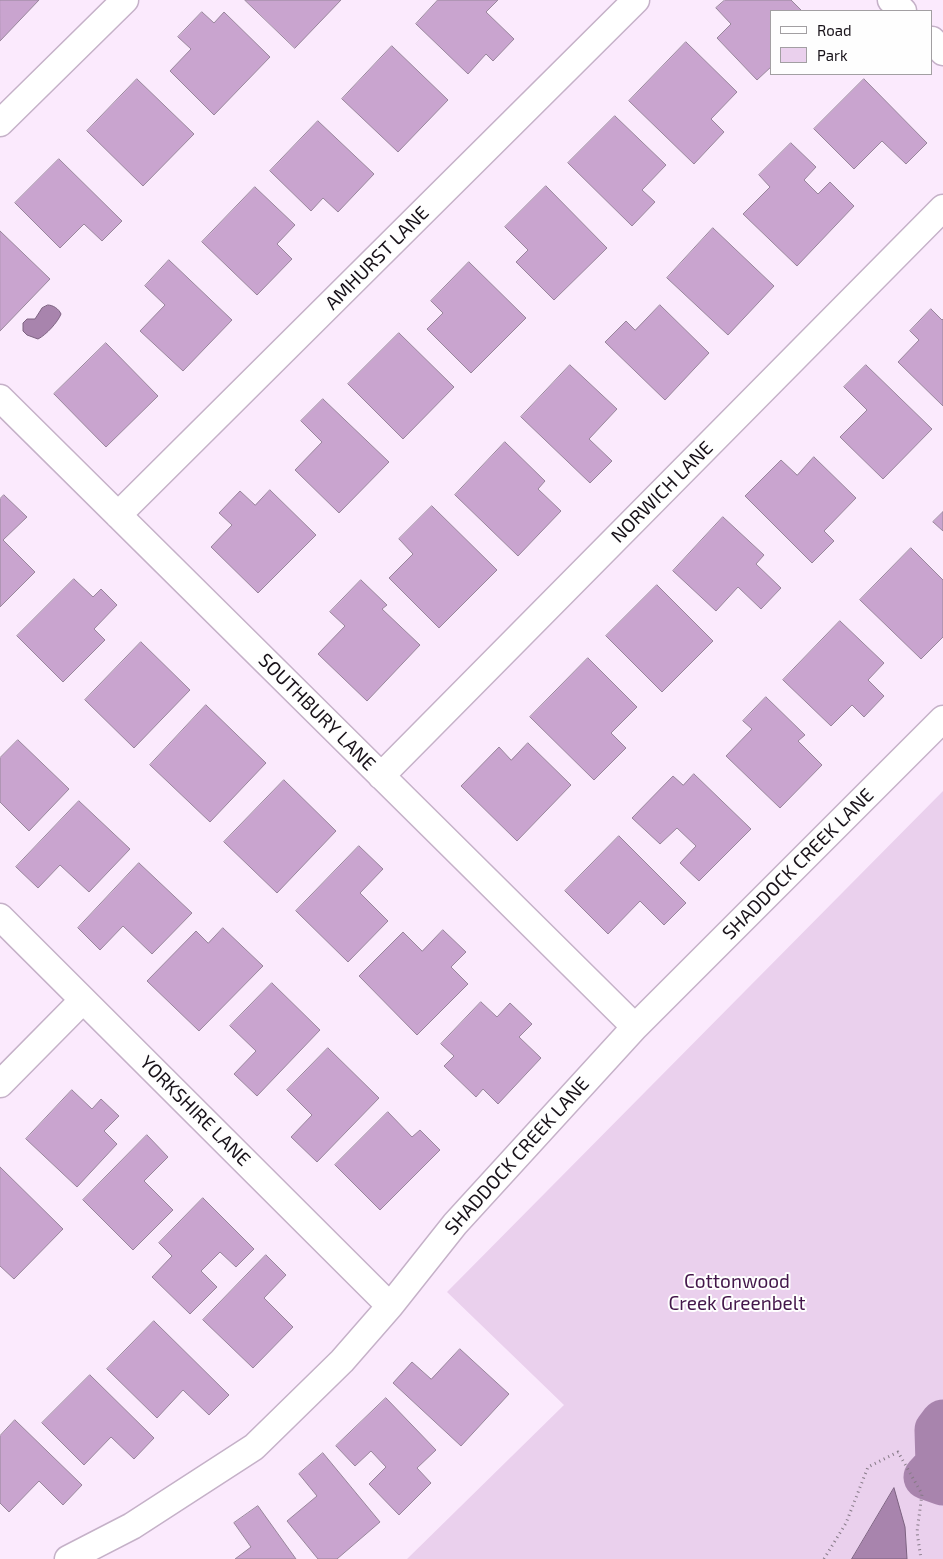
<!DOCTYPE html>
<html>
<head>
<meta charset="utf-8">
<style>
	body { margin:0 }
	#map { position:relative; width:943px; height:1559px; overflow:hidden; background:#fbeafd; font-family:"Exo 2",sans-serif }
	canvas { display:block }
	.legend { position:absolute; left:770px; top:10px; width:162px; height:65px; box-sizing:border-box; background:#fefefe; border:1px solid #a29fa2; margin:0; padding:6px 9px; list-style:none; font-size:15px; color:#171118 }
	.legend li { display:flex; align-items:center; gap:10px; height:25px }
	.legend b { width:25px; border:1px solid #a29fa2 }
</style>
</head>
<body>
<div id="map">
<canvas width="943" height="1559"></canvas>
<ul class="legend">
<li><b style="height:6px;background:#fff"></b>Road</li>
<li><b style="height:14px;background:#ead0ed"></b>Park</li>
</ul>
</div>
<script>
const c = document.querySelector('canvas').getContext('2d');
c.lineJoin = 'round';
function fillPath(path, color) { c.fillStyle = color; c.fill(path, 'evenodd'); }
function stroke(path, color, width, dash) { c.strokeStyle = color; c.lineWidth = width; c.lineCap = dash ? 'butt' : 'round'; c.setLineDash(dash || []); c.stroke(path); }
function write(font, color, halo, rows, align = 'center') {
  c.font = font + ' "Exo 2",sans-serif'; c.lineWidth = 4; c.setLineDash([]); c.textBaseline = 'middle'; c.strokeStyle = halo; c.fillStyle = color; for (const [text, x, y, turn = 0] of rows) {
    c.save(); c.translate(x, y); c.rotate((+turn || 0) * Math.PI / 180); c.textAlign = isNaN(turn) ? turn : align; if (halo) c.strokeText(text, 0, 0); c.fillText(text, 0, 0); c.restore();
  }
}
fillPath(new Path2D(`
	M943,791V1559H407L564,1405L447,1292Z`), '#ead0ed');
const water = new Path2D(`
	M48,305C53,305 59,309 61,314C58,322 46,335 38,339L27,335L23,331V323L27,319H35L42,308Z
	M894,1488L905,1527L907,1559H852Z`);
fillPath(water, '#a884ad');
stroke(water, '#7c6280', 1);
stroke(new Path2D(`
	M943,1422L937,1430L938,1464L926,1477L943,1483`), '#a884ad', 45);
const building = new Path2D(`
	M0,0H39L0,41Z
	M245,0H341L295,48Z
	M438,0H498L486,12L514,39L493,61L486,54L468,74L416,24Z
	M725,0H791L802,11H772V66L757,80L717,38L731,24L716,8Z
	M202,12L214,23L224,12L270,57L214,115L170,71L191,49L178,37Z
	M686,42L737,92L711,119L724,132L694,164L629,101Z
	M392,46L448,100L398,152L342,99Z
	M137,79L194,134L143,186L87,131Z
	M864,79L927,143L906,164L882,141L854,169L814,129Z
	M615,116L666,165L642,190L655,202L632,226L568,163Z
	M318,121L374,174L338,212L323,198L311,211L270,171Z
	M791,143L816,167L804,180L818,194L830,182L854,206L797,266L743,214L770,187L759,175Z
	M59,159L122,221L102,241L84,224L60,248L15,203Z
	M546,186L607,248L554,300L516,262L528,250L505,227Z
	M255,187L295,225L277,244L292,259L257,295L202,242Z
	M713,228L774,286L728,335L667,278Z
	M0,231L50,279L0,331Z
	M169,260L232,320L183,371L140,331L165,305L145,286Z
	M469,262L526,318L471,373L427,329L443,313L431,301Z
	M660,305L709,353L665,400L605,342L626,321L635,330Z
	M931,309L942,320L943,319V406L898,362L919,340L910,331Z
	M399,333L454,387L403,439L348,384Z
	M106,343L158,396L106,447L54,394Z
	M570,365L617,409L589,439L612,461L590,483L521,417Z
	M866,365L932,429L883,479L840,437L867,410L844,387Z
	M323,399L389,462L339,513L295,470L322,442L301,421Z
	M505,442L545,481L538,489L561,511L518,556L455,495Z
	M814,457L856,498L824,531L834,541L812,563L745,496L781,460L797,475Z
	M270,490L316,535L258,593L211,547L232,525L219,513L240,491L255,505Z
	M4,495L27,517L3,540L35,572L0,607V499Z
	M432,506L497,570L439,628L389,578L413,554L399,539Z
	M943,512V531L933,522Z
	M723,517L764,555L756,564L781,588L761,609L738,587L716,611L673,571Z
	M911,548L943,580V637L921,659L860,600Z
	M74,579L93,597L101,589L117,605L94,629L105,640L63,682L17,636Z
	M361,580L387,605L382,609L420,645L367,701L318,654L345,626L330,612Z
	M657,585L713,641L662,692L606,636Z
	M840,621L884,663L868,680L884,696L864,717L852,705L831,726L783,680Z
	M141,642L190,690L134,748L85,700Z
	M588,658L637,707L611,733L626,748L594,780L530,717Z
	M766,697L805,735L798,741L822,765L780,808L726,756L752,729L743,721Z
	M206,705L266,763L210,822L150,765Z
	M18,740L69,789L29,831L0,802V758Z
	M528,743L571,785L517,841L461,786L499,747L511,760Z
	M694,774L751,829L699,881L680,863L696,846L677,828L660,844L632,818L673,776L683,785Z
	M284,780L336,831L277,893L224,842Z
	M79,801L130,849L89,892L60,865L38,888L16,867Z
	M619,836L686,903L664,925L640,901L608,934L565,891Z
	M359,846L383,869L360,893L388,921L348,962L296,911Z
	M139,863L192,913L152,954L123,926L100,950L78,928Z
	M223,928L263,966L199,1031L147,981L196,931L208,943Z
	M443,930L466,952L451,967L468,984L417,1035L359,976L403,932L422,951Z
	M272,983L320,1030L257,1096L234,1074L256,1051L230,1026Z
	M481,1002L497,1017L510,1003L532,1024L519,1037L541,1058L498,1104L483,1089L476,1097L444,1066L454,1056L441,1044Z
	M328,1048L379,1098L317,1162L291,1137L312,1115L287,1090Z
	M72,1090L92,1109L101,1099L119,1116L104,1131L117,1144L77,1187L26,1139Z
	M388,1112L412,1137L420,1130L440,1150L380,1210L335,1165Z
	M147,1135L168,1157L144,1181L173,1210L133,1250L83,1200Z
	M0,1167L63,1229L14,1279L0,1266Z
	M203,1198L254,1249L236,1267L220,1252L201,1271L217,1287L190,1314L152,1277L172,1256L159,1243Z
	M266,1255L286,1275L264,1298L293,1327L253,1368L203,1320Z
	M154,1321L229,1395L209,1415L183,1390L157,1418L107,1369Z
	M460,1349L509,1394L461,1446L393,1383L412,1362L431,1379Z
	M90,1375L154,1438L134,1459L111,1437L84,1465L42,1423Z
	M386,1398L436,1450L417,1468L431,1483L399,1515L369,1484L386,1467L371,1451L355,1466L336,1446Z
	M15,1420L82,1485L63,1505L39,1481L9,1512L0,1503V1436Z
	M323,1453L380,1522L337,1559H318L287,1521L317,1496L299,1474Z
	M258,1506L296,1559H235L251,1547L234,1523Z`);
fillPath(building, '#c9a4cf');
stroke(building, '#98869b', 1);
const minor = new Path2D(`
	M891,0L903,11
	M932,40L943,52
	M0,123L125,0
	M0,398L635,1027
	M118,515L636,0
	M381,776L943,208
	M0,917L390,1306
	M0,1084L83,1000
	M68,1559L132,1526L254,1447L342,1361L390,1306L455,1224L635,1027L943,719`);
stroke(minor, '#c5b1c8', 29);
stroke(new Path2D(`
	M824,1559L846,1523L868,1467L898,1452L922,1494L917,1532L921,1559`), '#867a87', 3, [1, 4]);
stroke(minor, '#fff', 26);
write('19px', '#171118', '#fefefe', [
	["AMHURST LANE",377,258,-45],
	["NORWICH LANE",662,492,-45],
	["SOUTHBURY LANE",317,712,45],
	["SHADDOCK CREEK LANE",798,864,-45],
	["YORKSHIRE LANE",195,1111,45],
	["SHADDOCK CREEK LANE",517,1156,-48]
]);
write('19px', '#43164a', '#fefefe', [
	["Cottonwood",737,1282],
	["Creek Greenbelt",737,1304]
]);
</script>
</body>
</html>
